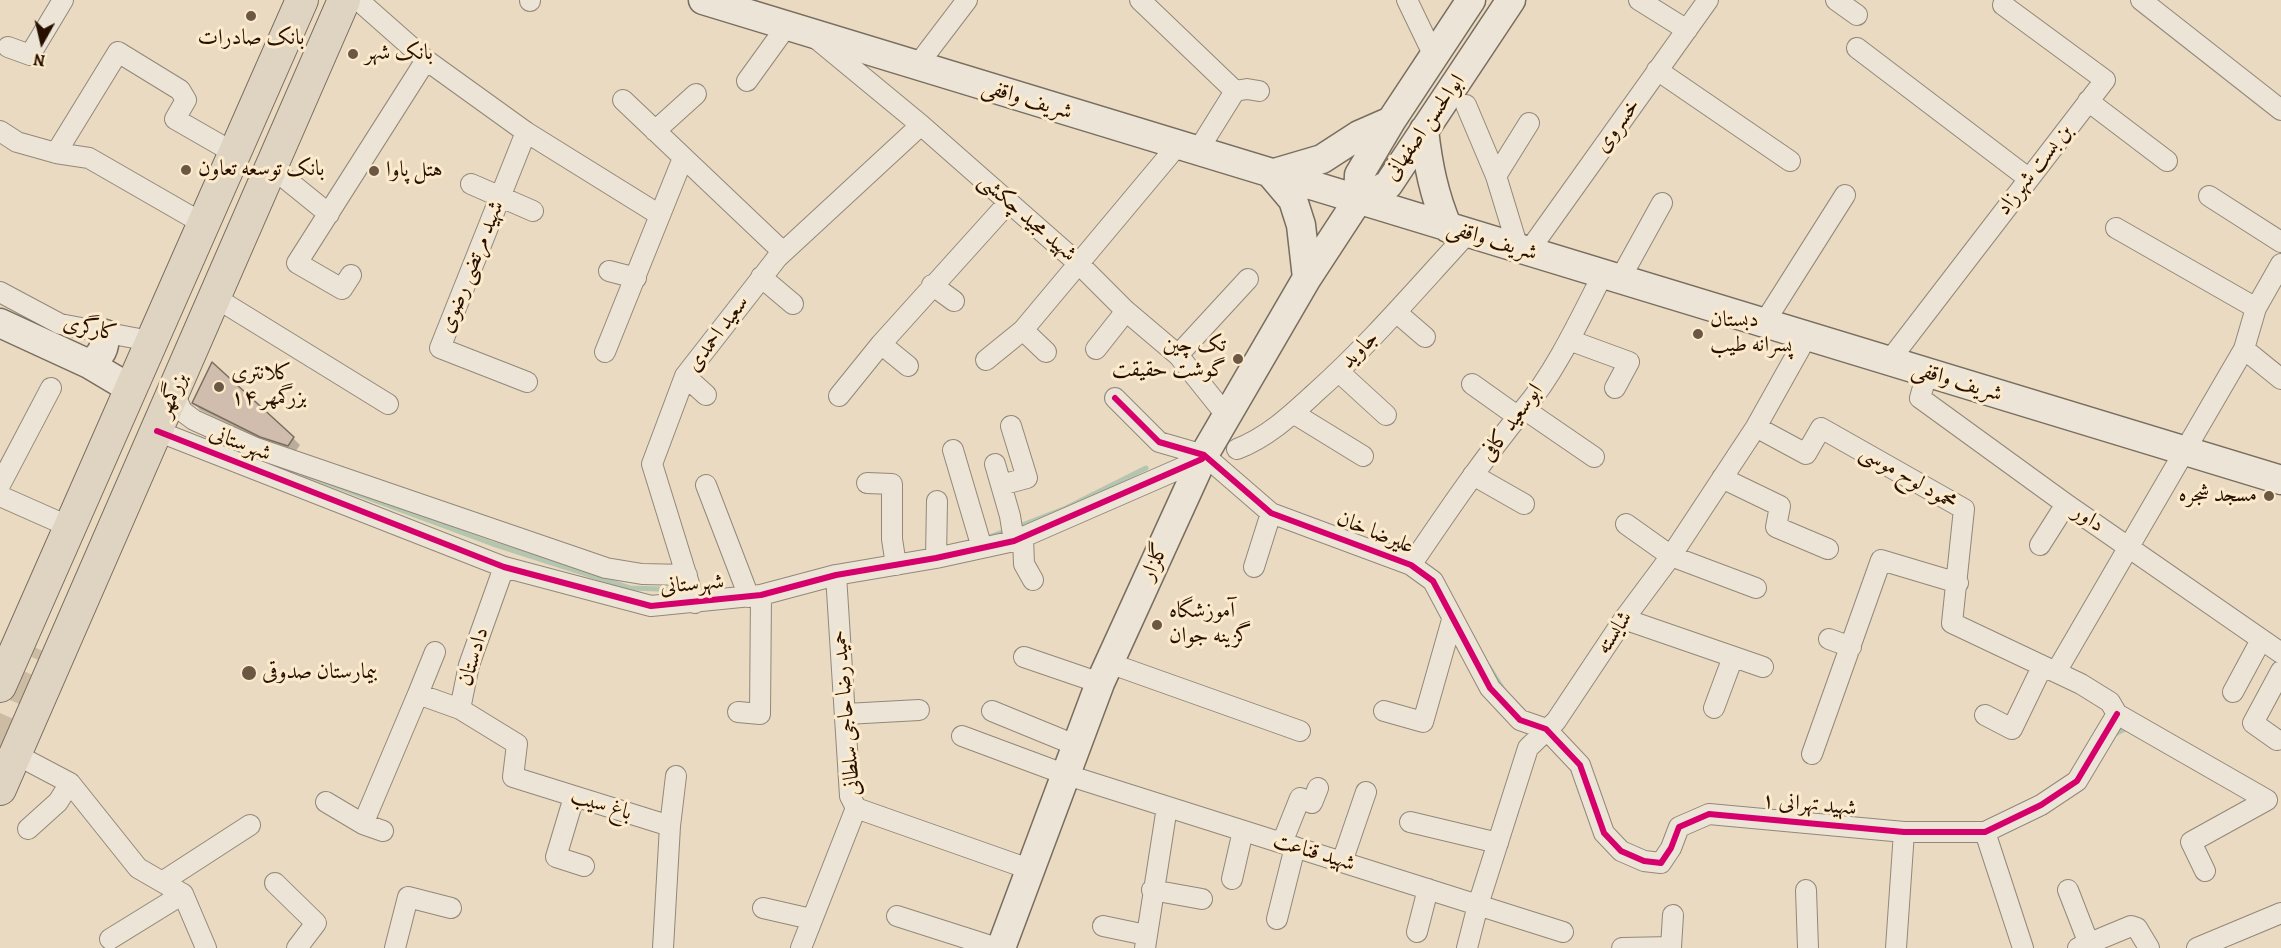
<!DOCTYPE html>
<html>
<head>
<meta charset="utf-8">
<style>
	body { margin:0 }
	#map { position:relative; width:2281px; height:948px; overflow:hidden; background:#e9dac1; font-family:Alegreya,serif }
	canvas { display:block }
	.north { position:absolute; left:12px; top:12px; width:60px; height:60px; -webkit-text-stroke:4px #fbeacc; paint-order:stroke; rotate:188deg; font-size:16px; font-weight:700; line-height:24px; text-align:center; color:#281000 }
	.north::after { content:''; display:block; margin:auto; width:21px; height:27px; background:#281000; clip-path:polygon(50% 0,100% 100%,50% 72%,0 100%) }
</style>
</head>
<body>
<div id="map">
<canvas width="2281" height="948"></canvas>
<div class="north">N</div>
</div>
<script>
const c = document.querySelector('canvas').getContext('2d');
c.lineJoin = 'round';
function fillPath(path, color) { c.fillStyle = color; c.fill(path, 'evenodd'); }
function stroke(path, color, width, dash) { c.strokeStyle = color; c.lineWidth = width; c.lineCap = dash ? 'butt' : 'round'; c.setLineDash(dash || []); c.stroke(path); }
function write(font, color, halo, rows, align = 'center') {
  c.font = font + ' Alegreya,Amiri,serif'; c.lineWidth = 6; c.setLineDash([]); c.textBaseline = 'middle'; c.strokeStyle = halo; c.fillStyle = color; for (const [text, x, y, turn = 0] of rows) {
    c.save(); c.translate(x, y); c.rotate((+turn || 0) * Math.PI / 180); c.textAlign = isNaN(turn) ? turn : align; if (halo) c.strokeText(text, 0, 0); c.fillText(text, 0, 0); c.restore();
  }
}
fillPath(new Path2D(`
	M194,403L293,438L300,445L295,452L269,443L200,410Z`), '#0003');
stroke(new Path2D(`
	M207,439L241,451
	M303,474L493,544L630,588L686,590
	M1017,527L1066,508L1146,468
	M989,537L1008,530
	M1370,540L1403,548L1412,555
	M1489,667L1505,692
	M2111,736L2129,727`), '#b4c6b0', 5);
const building = new Path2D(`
	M212,362L294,437L288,446L260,437L192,403Z`);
fillPath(building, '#d1bdad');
stroke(building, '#786d5e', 1.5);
stroke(new Path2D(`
	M0,748L43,651`), '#ccbca4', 32, [32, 16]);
const street = new Path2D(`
	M358,0L426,60L526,132L658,214
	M1140,0L1235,91
	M1407,0L1433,54
	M1639,0L1687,30
	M1836,0L1857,15
	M2141,0L2281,110
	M530,1V0
	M818,40L921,125L1079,264L1126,311L1178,355L1226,415
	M8,47L30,55L63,0
	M1857,48L2028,178
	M916,67L967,0
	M1657,70L1790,161
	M747,81L786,27
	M1235,91L1247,89L1259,91
	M623,100L783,252
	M2088,101L2167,161
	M1466,105L1496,176L1518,248
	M0,131L17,142L56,153L89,158L202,223
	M655,131L696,94
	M526,132L440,348L527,382
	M1197,152L1235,91
	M56,153L118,52L180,90L186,100L175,119L236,154
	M271,167L329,214
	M1496,176L1529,123
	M471,184L533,211
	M2209,196L2281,242
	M2116,228L2256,308
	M1528,252L1708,0
	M609,271L636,278
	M351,275L342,289L297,263L426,60
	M761,277L793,304
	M1620,279L1662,203
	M932,285L954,301
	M0,292L60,324L150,341
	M216,298L388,404
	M1396,312L1425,337
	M1764,323L1845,195
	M1023,330L1046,352
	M1569,340L1629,362L1615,388
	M881,344L908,366
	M1096,349L1126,311
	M2244,349L2281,379
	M605,352L683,158
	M1178,355L1248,279
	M986,360L1023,330L1177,146
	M1889,361L2105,80L2003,5
	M1339,372L1386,415
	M1927,373L1920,398L2066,504L2281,653
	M685,376L706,395
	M1472,384L1517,416
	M174,393L182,411L194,420L256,448L606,568L642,574L687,575
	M839,396L881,344L1009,202
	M1115,398L1159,442L1204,455L1271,513L1411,565L1433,581L1490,688L1520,720L1546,729L1580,765L1604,833L1621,851L1644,861L1661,863L1671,848L1679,827L1709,814L1904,832H1985L2041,805L2077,781L2117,714
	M1524,409L1594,457
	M1293,413L1363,456
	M1756,427L1806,454L1821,428L1964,509L1952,623L2081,684L2110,702L2117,714L2267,800
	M157,431L504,567L651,606L761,595L836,575L936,558L1014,541L1202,459
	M1237,449C1268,437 1291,415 1315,393C1370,344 1418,287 1468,233
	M953,450L982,548
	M995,464L1010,516L1014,541
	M1473,475L1524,504
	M1722,478L1780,506L1776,527L1828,549
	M867,483L892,484V539L896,565
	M0,485L51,388
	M706,485L749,597
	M1001,485L1027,478L1011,426
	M0,496L70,527
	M1626,524L1671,556L1756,588
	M1023,538L1024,564L1033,580
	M2040,545L2066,504
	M936,558L937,501
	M1411,565C1447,512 1483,459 1524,409C1555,373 1581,317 1603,274
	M1254,567L1271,513
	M695,603L652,464L685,376L777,258L921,125
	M1624,619L1763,667
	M1829,639L1851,647
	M1024,657L1100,683
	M1109,663L1300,731
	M2056,672L2244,349L2256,308L2281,264
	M2233,692L2261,640
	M418,694L435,652
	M1714,708L1733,657
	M460,709L469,665L504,567
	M992,711L1075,745
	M1384,711L1423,722L1452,620
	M738,712L760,714L761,595
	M846,714L919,710
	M1985,715L2012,729L2042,667
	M962,736L1064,774L1563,932
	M2277,740L2253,723L2281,671
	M15,754L70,783L138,868L183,894L206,948
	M1812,754L1881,560L1958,583
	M574,797L556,857L584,866
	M326,802L363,824L383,831
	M856,808L1029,869
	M1410,822L1498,843
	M363,824L418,694L460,709L517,744L513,777L670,826L663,948
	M670,826L676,776
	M28,829L58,802L70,783
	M1985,832L2023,948
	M1282,843L1300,798L1312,803L1318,788
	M1342,862L1366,792
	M2205,871L2191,842L2267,800
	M1232,879L1243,831
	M162,882L250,825
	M275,883L316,923L297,948
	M1152,890L1202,899
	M1806,890L1808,948
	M2068,890L2089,944
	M763,908L811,919
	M897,916L997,948
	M1277,919L1295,847
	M1103,926L1146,935
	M1417,932L1428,889
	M110,939L183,894
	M395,948L408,897L451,908
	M801,948L856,808L850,796L836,575
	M1145,948L1167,807
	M1467,948L1478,905L1528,748L1556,721L1624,619L1671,556L1756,427L1807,336
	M1622,948L1671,947L1673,915
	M1896,948L1904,832
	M2078,948L2131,926L2137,928L2149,948
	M2197,948L2281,913`);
const secondary = new Path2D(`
	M703,0L2281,480
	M1424,130C1428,165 1434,195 1448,228
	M1358,200L1388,185L1511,0
	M1307,278L1301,225L1293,200L1271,174L1322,159L1359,135L1391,121
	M0,323L89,364L131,389
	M89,364C102,355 105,349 105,334
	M1001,948L1100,683L1204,455L1307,278L1358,200L1359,175L1391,121L1471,0`);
const primary = new Path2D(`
	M0,686L302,0
	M0,789L344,0`);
stroke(street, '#938878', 22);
stroke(secondary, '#786d5e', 31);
stroke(primary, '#786d5e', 34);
stroke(street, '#ece4d7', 20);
stroke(secondary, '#ece4d7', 28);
stroke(primary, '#dfd4c2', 32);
stroke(new Path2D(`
	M1115,398L1159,442L1204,455L1271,513L1411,565L1433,581L1490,688L1520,720L1546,729L1580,765L1604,833L1621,851L1644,861L1661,863L1671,848L1679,827L1709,814L1904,832H1985L2041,805L2077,781L2117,714
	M157,431L504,567L651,606L761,595L836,575L936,558L1014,541L1202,459`), '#d6006c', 6);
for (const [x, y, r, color] of [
	[251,16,6,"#6c5744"],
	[353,54,6,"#6c5744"],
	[186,170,6,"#6c5744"],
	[374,171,6,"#6c5744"],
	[1698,334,6,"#6c5744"],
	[1238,359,6,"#6c5744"],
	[219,387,6,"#6c5744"],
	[2269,496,6,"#6c5744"],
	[1157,625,6,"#6c5744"],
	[249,673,8,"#6c5744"]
]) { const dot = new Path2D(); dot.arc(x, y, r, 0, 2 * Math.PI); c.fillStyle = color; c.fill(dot); stroke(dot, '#fbeacc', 2); }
write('22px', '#281000', '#fbeacc', [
	["بانک صادرات",251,39,"center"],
	["بانک شهر",365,54],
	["بانک توسعه تعاون",198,170],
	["هتل پاوا",386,171],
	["دبستان",1710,321],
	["پسرانه طیب",1710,346],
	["تک چین",1226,346,"right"],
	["گوشت حقیقت",1226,371,"right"],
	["کلانتری",231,374],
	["۱۴ بزرگمهر",231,399],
	["مسجد شجره",2257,496,"right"],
	["آموزشگاه",1169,612],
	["گزینه جوان",1169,637],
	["بیمارستان صدوقی",262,673]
], 'left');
write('22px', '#281000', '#fbeacc', [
	["شریف واقفی",1027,100,17],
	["خسروی",1618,126,-54],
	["ابوالحسن اصفهانی",1425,128,-55],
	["بن بست شهرزاد",2035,170,-52],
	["شهید مجید چکشی",1027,218,41],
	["شریف واقفی",1492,241,17],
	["شهید مرتضی رضوی",472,267,-68],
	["کارگری",90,329,13],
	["سعید احمدی",718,334,-53],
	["جاوید",1360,350,-46],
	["شریف واقفی",1957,382,17],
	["بزرگمهر",173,395,-66],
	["ابوسعید کافی",1512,423,-54],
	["شهرستانی",240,444,21],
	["محمود لوح موسی",1908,478,30],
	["داور",2088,519,33],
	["علیرضا خان",1375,533,22],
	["گلزار",1155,562,-65],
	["شهرستانی",692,585,-5],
	["شایسته",1615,633,-56],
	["دادستان",474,657,-73],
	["حمید رضا حاجی سلطانی",847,713,-95],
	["باغ سیب",601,805,17],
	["شهید تهرانی ۱",1809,805,5],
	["شهید قناعت",1314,853,17]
]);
</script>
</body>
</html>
